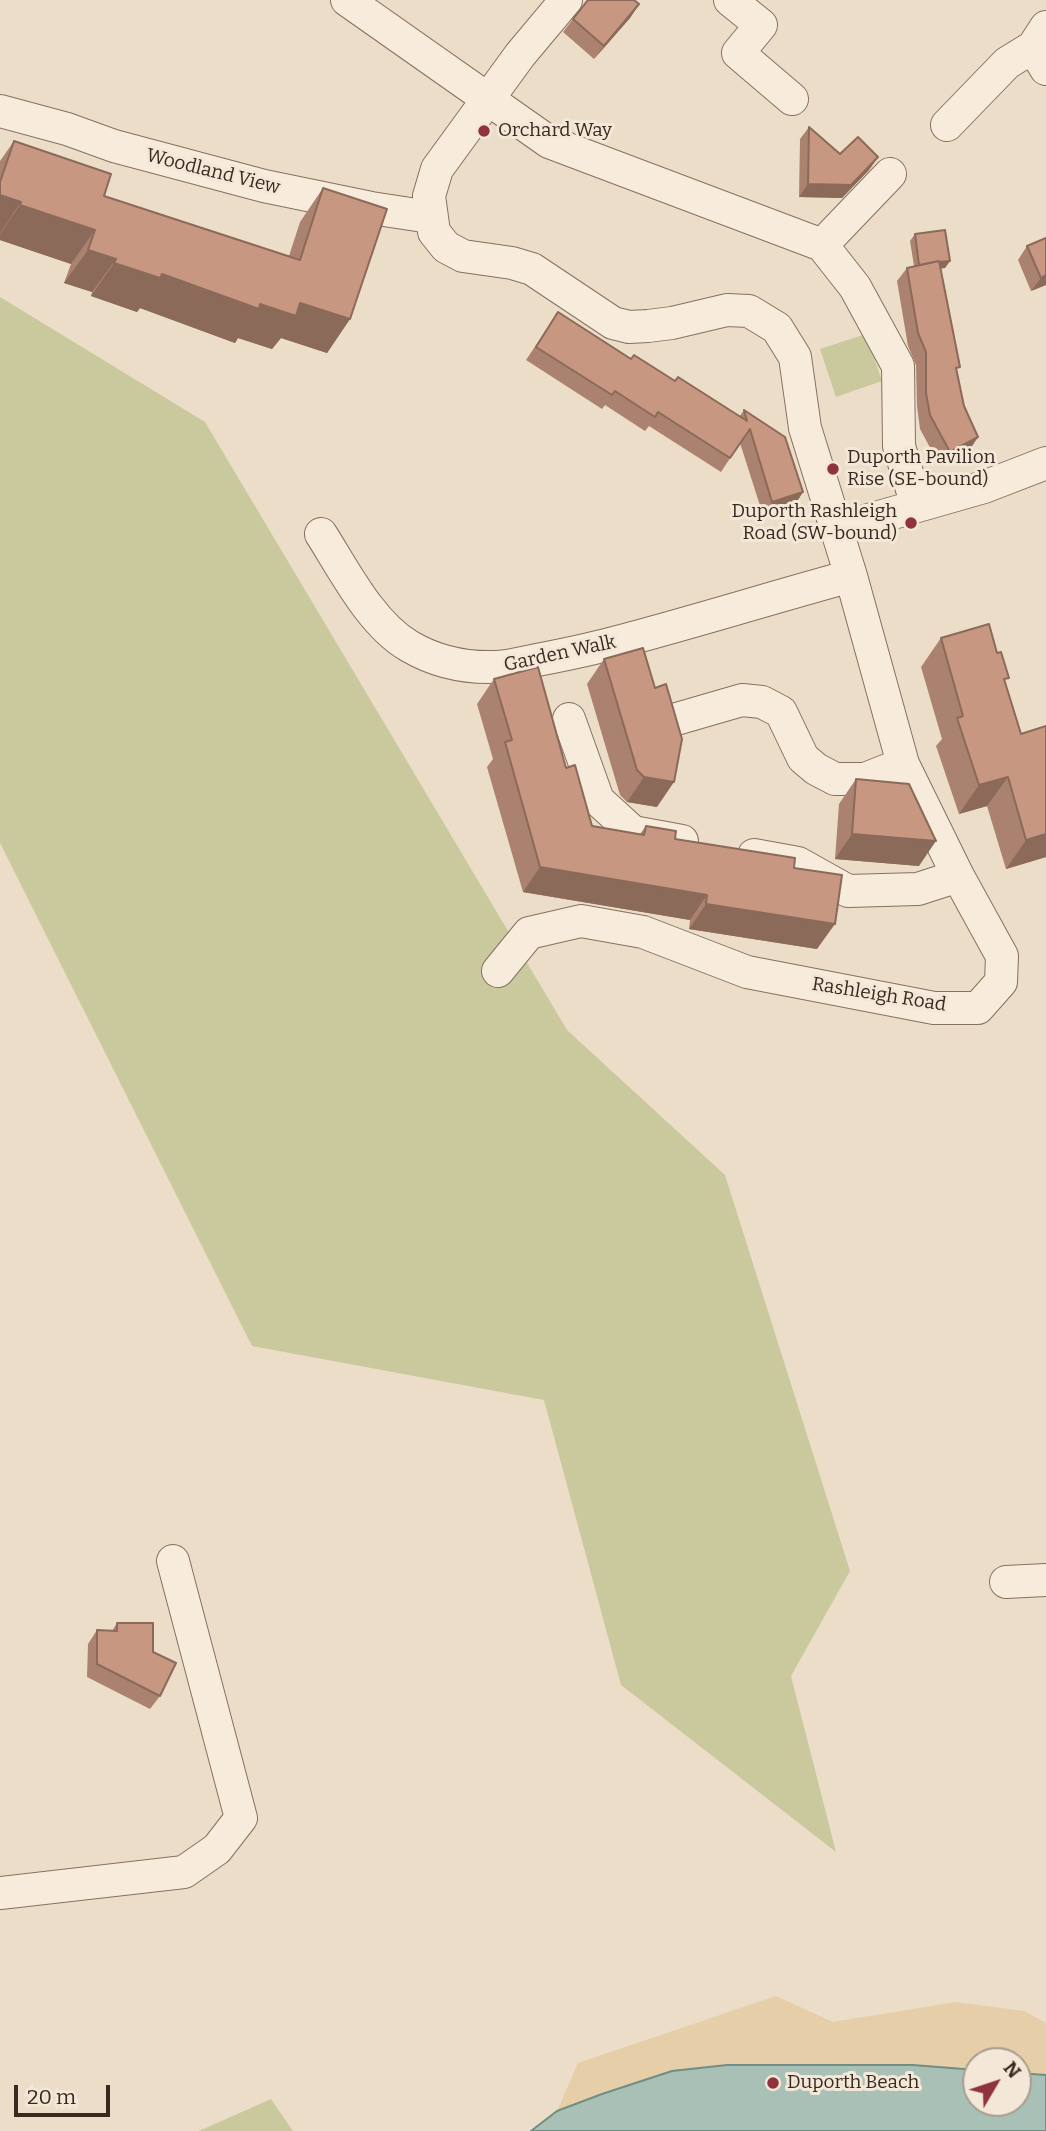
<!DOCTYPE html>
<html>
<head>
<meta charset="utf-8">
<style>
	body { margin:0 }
	#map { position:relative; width:1046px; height:2131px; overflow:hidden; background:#ecddc8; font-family:Bitter,serif }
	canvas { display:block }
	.north { position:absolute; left:962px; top:2047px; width:70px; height:70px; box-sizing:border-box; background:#f3e8d8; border:2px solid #a89c8f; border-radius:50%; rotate:51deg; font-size:19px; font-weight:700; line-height:28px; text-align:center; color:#382a21 }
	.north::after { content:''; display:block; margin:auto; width:24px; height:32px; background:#91333d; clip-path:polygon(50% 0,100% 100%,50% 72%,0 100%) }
	.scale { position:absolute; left:14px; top:2085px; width:96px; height:32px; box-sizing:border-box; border:4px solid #382a21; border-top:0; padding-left:9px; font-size:21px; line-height:24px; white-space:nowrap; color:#382a21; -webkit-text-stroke:5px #f3e8d8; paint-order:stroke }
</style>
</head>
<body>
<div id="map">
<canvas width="1046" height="2131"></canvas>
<div class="north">N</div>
<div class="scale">20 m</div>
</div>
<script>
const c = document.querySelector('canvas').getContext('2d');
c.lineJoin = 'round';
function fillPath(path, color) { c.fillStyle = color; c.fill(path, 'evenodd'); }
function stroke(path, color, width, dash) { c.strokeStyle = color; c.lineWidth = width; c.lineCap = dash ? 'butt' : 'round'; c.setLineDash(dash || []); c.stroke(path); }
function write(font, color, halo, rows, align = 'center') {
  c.font = font + ' Bitter,serif'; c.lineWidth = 6; c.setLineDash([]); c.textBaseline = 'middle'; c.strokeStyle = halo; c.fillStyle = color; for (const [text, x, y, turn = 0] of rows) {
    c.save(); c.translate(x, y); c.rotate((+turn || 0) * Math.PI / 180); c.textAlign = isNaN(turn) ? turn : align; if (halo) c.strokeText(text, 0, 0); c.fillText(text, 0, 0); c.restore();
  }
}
fillPath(new Path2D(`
	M0,297L205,422L567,1030L725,1175L850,1571L791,1676L836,1852L621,1685L544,1400L252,1346L0,843Z
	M866,334L882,381L836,397L820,349Z
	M271,2099L293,2131H199Z`), '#c9c99d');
fillPath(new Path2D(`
	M776,1996L833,2022L956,2002L1024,2011L1046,2023V2131H569L557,2111L578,2063ZM976,2061H1018V2103H976Z`), '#e5cea8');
const water = new Path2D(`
	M727,2065H913L976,2070V2103H1018V2073L1046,2075V2131H531L557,2111L602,2094L672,2071Z`);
fillPath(water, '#a9c0b7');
stroke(water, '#708e83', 2);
const street = new Path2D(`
	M347,0L549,142L822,245L855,287L898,366L899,446L917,506
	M730,0L761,25L738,53L792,99
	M1046,27L1033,47L1046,69
	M0,111L67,129L114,146L264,186L371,208L430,217
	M947,125L1007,63L1033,47
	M822,245L890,174
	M837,529L984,487L1046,463
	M321,534C344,570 371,624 409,646C436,662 464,668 495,667C507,667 520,663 532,661C558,656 584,651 610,644C691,623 770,598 851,576
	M569,719L598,800L633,832L682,841
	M673,720L742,700L762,702L781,712L803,758L816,769L835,779H865L903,764
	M754,855L798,863L848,891L918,889L958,876
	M498,971L529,933L581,921L643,932L747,972L934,1008H978L1001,982L1002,956L958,876L903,764L851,576L805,428L795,357L777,328L749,311L727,310L672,323L648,326L629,327L613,323L532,269L512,263L463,256L446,247L434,232L429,196L437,169L520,55L566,0
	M1006,1582L1046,1580
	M0,1893L184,1872L217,1849L241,1818L173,1561`);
stroke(street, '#86705f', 34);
stroke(street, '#f7ecdb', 32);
fillPath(new Path2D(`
	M639,4L630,18L594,59L563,32L573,19Z
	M809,127L840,154L878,157L869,170L842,198L799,197L800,139Z
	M14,141L104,196L289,256L300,222L323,188L350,319L327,353L281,338L272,349L238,338L235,343L140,308L137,312L91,296L92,292L64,283L71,264L0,240V161Z
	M915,234L950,261L945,268H940L969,451L940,466L920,429L917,406L916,365L908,346L897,281L907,268L914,266L910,241Z
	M1046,238V285L1031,291L1018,260L1027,246Z
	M558,312L631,359L675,381L740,416L744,410L803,492L794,506L763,515L740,443L721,472L649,426L645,431L605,405L602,409L526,360Z
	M941,638L1005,683L1021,734L1046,857L1006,869L987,806L959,814L936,746L942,739L921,667Z
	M604,659L657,807L627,802L620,795L587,684Z
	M494,679L566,768L592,826L640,834L646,826L675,839L794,868L817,949L689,929L690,920L523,892L487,767L493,759L477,704Z
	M856,779L919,866L835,859L839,804Z
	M117,1623L153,1652L160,1696L150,1709L87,1677L88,1644L97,1630L112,1631Z`), '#ab826f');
fillPath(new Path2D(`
	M639,4L630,18L594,59L604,46Z
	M878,157L869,170L842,198L799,197L808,184Z
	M0,195L21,202L0,233Z
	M20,205L95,230L71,264L0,240V234Z
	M88,250L116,259L92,292L64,283Z
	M950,261L945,268L914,273L919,266Z
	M114,263L162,274L260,304L300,303L350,319L327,353L281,338L272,349L238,338L235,343L140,308L137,312L91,296Z
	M1046,275V285L1031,291L1041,278Z
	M978,437L969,451L940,466L950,452Z
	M803,492L794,506L763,515L772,502Z
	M644,777L674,782L657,807L627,802Z
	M1008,777L987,806L959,814L979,785Z
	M852,834L936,841L919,866L835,859Z
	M1046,834V857L1006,869L1026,840Z
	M540,867L707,895L690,920L523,892Z
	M706,904L835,924L817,949L689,929Z`), '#8b6a5a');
const building = new Path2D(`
	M588,0H634L639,4L604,46L573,19Z
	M809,127L840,154L858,137L878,157L851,185L808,184Z
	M14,141L111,174L104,196L300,260L323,188L387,209L350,319L300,303L296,316L260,304L259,309L162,274L160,278L114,263L116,259L88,250L95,230L20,205L21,202L0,195V182Z
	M945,230L950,261L939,262V261L919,265L915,234Z
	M1046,238V275L1041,278L1027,246Z
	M939,261L960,367L956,368L964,406L978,437L950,452L930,415L926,393V352L918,333L907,268Z
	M558,312L631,359L634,355L675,381L678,377L747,421L744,410L785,437L803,492L772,502L750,429L730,458L658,412L655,417L615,391L612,395L536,347Z
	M989,624L997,653L1001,652L1009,678L1004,679L1021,734L1046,726V834L1026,840L1008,777L979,785L957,718L963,716L941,638Z
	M643,648L655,688L666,684L682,739L674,782L644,777L637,770L604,659Z
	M538,667L566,768L575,765L592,826L644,835L646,826L676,831L675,839L795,858L794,868L842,875L835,924L706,904L707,895L540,867L505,742L512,740L494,679Z
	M856,779L909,784L936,841L852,834Z
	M117,1623H153V1652L176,1663L160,1696L97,1664V1630L117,1631Z`);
fillPath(building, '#c79781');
stroke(building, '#8b6a5a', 2);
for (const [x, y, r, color] of [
	[484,131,7,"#91333d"],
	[833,469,7,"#91333d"],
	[911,523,7,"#91333d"],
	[773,2083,7,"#91333d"]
]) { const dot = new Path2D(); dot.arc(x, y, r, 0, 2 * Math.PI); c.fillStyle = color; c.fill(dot); stroke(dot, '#f3e8d8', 2.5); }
write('19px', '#382a21', '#f3e8d8', [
	["Orchard Way",498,131],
	["Duporth Pavilion",847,458],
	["Rise (SE-bound)",847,480],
	["Duporth Rashleigh",897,512,"right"],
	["Road (SW-bound)",897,534,"right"],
	["Duporth Beach",787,2083]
], 'left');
write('19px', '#382a21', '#f3e8d8', [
	["Woodland View",213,172,14],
	["Garden Walk",560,654,-12],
	["Rashleigh Road",879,995,9]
]);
</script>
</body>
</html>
